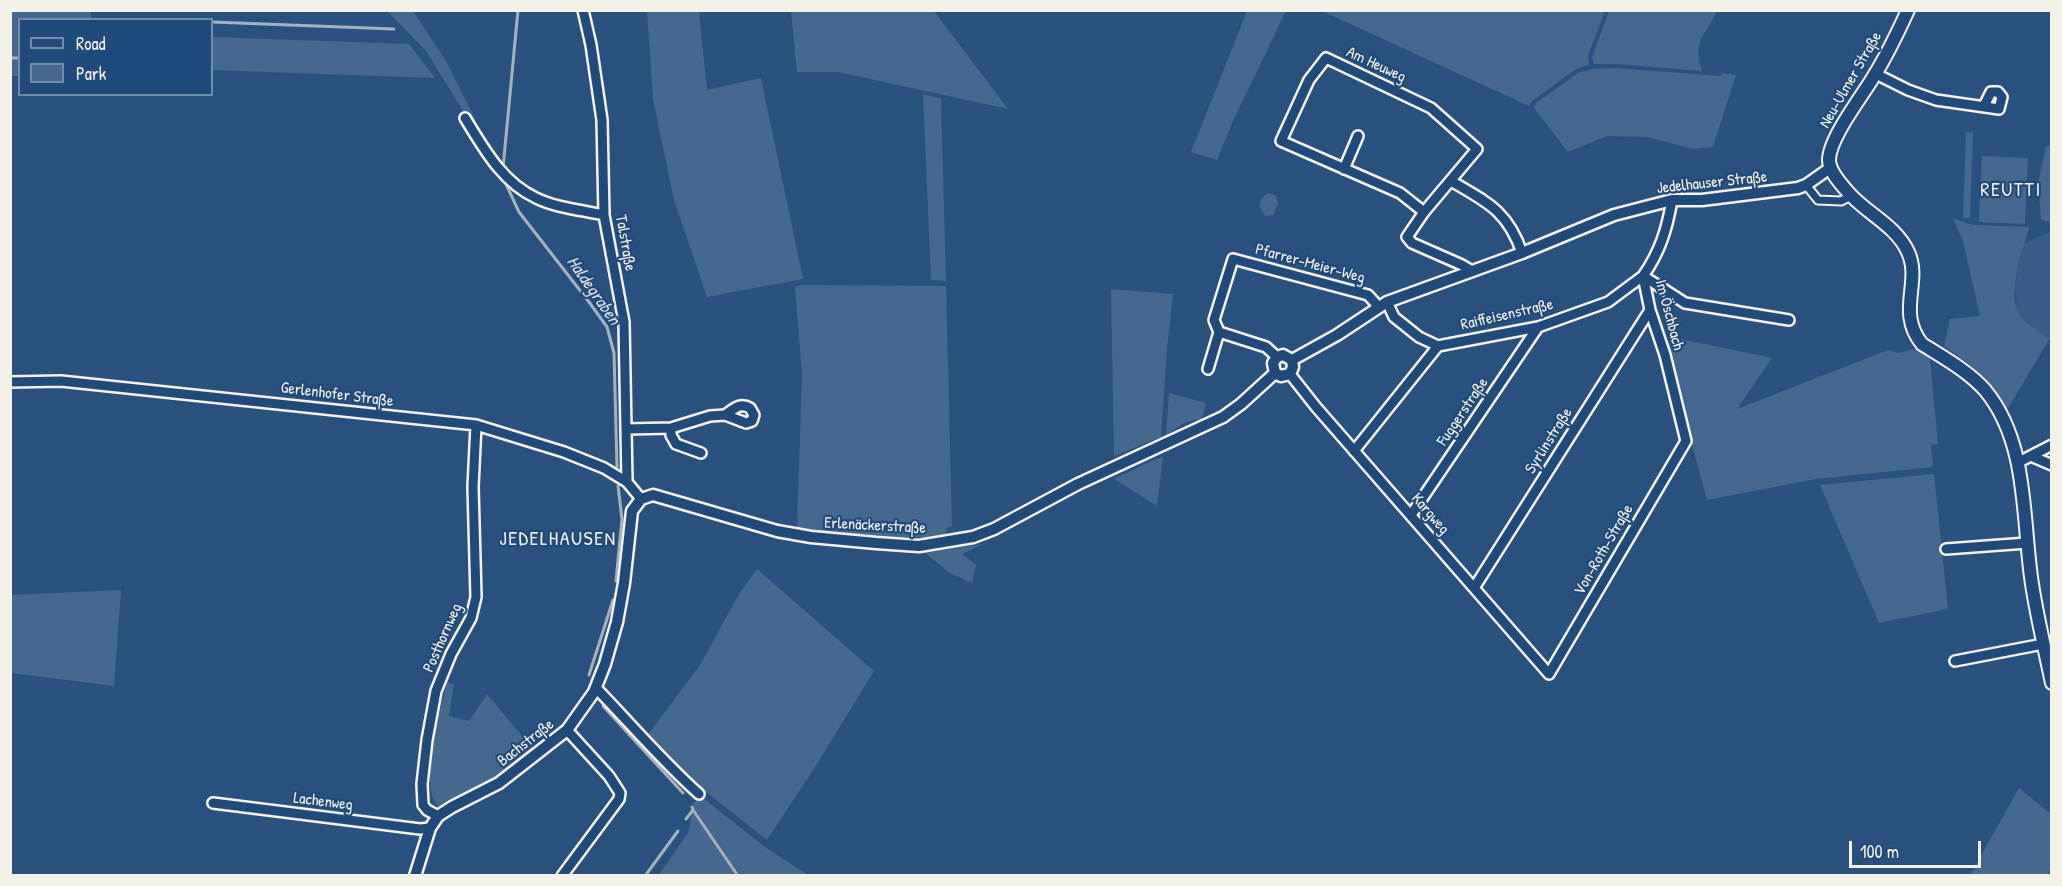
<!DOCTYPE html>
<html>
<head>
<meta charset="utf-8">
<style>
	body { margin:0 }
	#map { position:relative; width:2062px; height:886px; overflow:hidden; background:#28517e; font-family:"Patrick Hand",sans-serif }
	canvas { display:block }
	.frame { position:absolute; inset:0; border:12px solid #f4f1e8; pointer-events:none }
	.legend { position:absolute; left:18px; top:18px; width:195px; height:78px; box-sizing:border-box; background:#1f4a7a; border:2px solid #748da6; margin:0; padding:8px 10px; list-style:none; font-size:18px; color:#f4f1e8 }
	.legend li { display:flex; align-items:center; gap:12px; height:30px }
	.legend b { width:30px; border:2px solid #748da6 }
	.scale { position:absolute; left:1849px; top:841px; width:132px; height:27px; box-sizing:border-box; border:3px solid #f4f1e8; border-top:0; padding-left:8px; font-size:18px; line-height:21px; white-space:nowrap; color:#f4f1e8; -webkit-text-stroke:4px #1f4a7a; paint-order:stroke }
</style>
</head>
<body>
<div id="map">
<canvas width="2062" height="886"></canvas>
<div class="frame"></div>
<ul class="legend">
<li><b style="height:8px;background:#1f4a7a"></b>Road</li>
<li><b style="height:16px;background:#45688e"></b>Park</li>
</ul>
<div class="scale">100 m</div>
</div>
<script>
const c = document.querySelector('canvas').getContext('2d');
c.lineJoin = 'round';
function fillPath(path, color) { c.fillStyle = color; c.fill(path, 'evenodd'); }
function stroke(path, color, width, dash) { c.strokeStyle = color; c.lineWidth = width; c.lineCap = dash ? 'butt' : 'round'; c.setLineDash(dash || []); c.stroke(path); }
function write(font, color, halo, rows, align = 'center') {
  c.font = font + ' "Patrick Hand",sans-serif'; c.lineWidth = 4.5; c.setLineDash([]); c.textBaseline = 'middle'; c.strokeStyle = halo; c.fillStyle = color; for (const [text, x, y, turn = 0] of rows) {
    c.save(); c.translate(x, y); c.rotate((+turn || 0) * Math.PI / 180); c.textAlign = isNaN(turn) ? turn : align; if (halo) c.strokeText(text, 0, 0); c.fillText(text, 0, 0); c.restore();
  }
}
fillPath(new Path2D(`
	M2051,231V339L2034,330L2017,310L2015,287L2023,244Z`), '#375d86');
fillPath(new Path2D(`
	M10,11H90L92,19L20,20L19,76H11Z
	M387,11H413L446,61L475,119V130L426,51Z
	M647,11H699L707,90L761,78L803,279L707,297L674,200L653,99Z
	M791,11H934L1008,109L838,72H797Z
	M1247,11H1286L1233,121L1217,160L1191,152Z
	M1322,11H1605L1588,56L1589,65L1576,69L1532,101L1529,106Z
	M1609,11H1717C1705,37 1692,39 1702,71L1616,64H1594L1592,57Z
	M212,37L409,44L435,78L212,70Z
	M1615,68L1720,76L1722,73L1736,75L1713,147L1692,149L1648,137L1607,136L1568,152L1534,108L1536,103L1578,73L1593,69Z
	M923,94L941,99L946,281L931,280Z
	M1966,132L1973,133L1970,218H1963Z
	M2051,145H2052L2051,222L2041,220L2038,183L2046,147Z
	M1982,156L2028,158L2025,224L1979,222Z
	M1269,193L1276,196L1278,203L1273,215L1265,216L1259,205L1263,196Z
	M1953,218L1972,225L2030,227C2023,244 2008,294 2018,311C2025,323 2038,332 2050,338L2007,410C1991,381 1970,364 1944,346L1950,319L1980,316L1963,241Z
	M802,285L946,286L952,526L946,528V536C896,539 846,536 797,527L802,375L795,287Z
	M1111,289L1173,294L1167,349L1161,437L1114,456Z
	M1676,338L1772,358L1737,409L1888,350L1899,353L1917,348L1930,358L1938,444L1931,445L1933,467L1816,479L1707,500L1664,342Z
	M1169,393L1206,403L1202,418L1184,423L1166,435Z
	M1163,457L1157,506L1114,479L1156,459Z
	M1934,474L1948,609L1879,623L1820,485Z
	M983,544L962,554L976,565L972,583L950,573L925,553Z
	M757,569L874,671L817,764L767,840L678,770L647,736L700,665L739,594Z
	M121,590L114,686L11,673V595Z
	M447,683L454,684L449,716L469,721L487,694L532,748L545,737L549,740C515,766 480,794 439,807C418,789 440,708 447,683Z
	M2019,788L2051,814V868L2047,875H1970Z
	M699,797L703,798L765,847L808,875L658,876L688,833L694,803Z`), '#45688e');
stroke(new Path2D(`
	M212,22L394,29
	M10,58H20
	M503,168L518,10
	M504,180L519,212L589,302L607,327L614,353L617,467
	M616,581L622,519L618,486
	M589,675L613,600
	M603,706L683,793
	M693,810L738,876
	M686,819L693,810L692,807
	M645,876L678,831`), '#a4b2be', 3);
const pedestrian = new Path2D(`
	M1806,185L1818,200L1841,201L1851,196`);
const minor = new Path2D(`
	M583,10L591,45L602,120L604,215L624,322L627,482
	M1326,58L1431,108L1477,149L1424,212L1400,193L1281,141L1309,80Z
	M1876,74L1908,90L1936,100L1999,109L2002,97L1998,92H1991L1984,106
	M465,118C484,149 502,182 536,198C556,208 582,210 604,215
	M1344,169L1358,136
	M1451,181C1487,202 1508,211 1522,253
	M1424,212L1407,237L1412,243L1462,265L1472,271
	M1387,302L1394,317L1419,337L1438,346L1538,327L1608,302L1643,276L1685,303L1789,320
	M1277,357L1266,347L1219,332L1214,320L1233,259L1368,295L1378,306
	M1208,369L1219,332
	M1290,374L1316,407L1549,674L1686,441L1665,355L1650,310L1643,276C1660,252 1667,229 1672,200
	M10,382L61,381L476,425L564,452L604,468L627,482L641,499
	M671,428V435L676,444L701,453
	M627,429L671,428L710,416L725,415L746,423L752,421L754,415L750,408C740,402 734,409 725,415
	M1354,451L1438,346
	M2031,456L2052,465
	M2017,463L2052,445
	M1411,515L1538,327
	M1946,549L2027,543
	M1474,588L1650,310
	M1955,661L2043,644
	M596,688C630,723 662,761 699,794
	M213,803L420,829L430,828
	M438,816L427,810L423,805L422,784L427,740L436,691L451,654L471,618L476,597L473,487L476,425
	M562,876L619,799L620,793L609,776L567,730`);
const tertiary = new Path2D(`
	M1292,360L1337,335L1387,302L1522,253L1614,215L1672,200H1702L1798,188L1806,185L1830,168
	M1275,373L1273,363L1277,357L1283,355L1292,360
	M1275,373L1281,376L1290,374L1293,367L1292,360
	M415,876L430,828L438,816L452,807L499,783L567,730L594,692L605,664L617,622L624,583L632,511L641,499L653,495L777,531L811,537L876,543L919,546L973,537L994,529L1078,484L1223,417L1241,404L1275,373`);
const secondary = new Path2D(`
	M1908,10C1898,32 1887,55 1874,76C1863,95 1829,138 1829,160C1829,171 1840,183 1847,191C1865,213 1896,225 1908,252C1922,282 1896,312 1922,344C1944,358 1968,371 1985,390C2029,443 2022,520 2032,584C2037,617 2045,650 2052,683`);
stroke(pedestrian, '#f4f1e8', 11);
stroke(minor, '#f4f1e8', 14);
stroke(tertiary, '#f4f1e8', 15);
stroke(secondary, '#f4f1e8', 16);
stroke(pedestrian, '#1f4a7a', 7);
stroke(minor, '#1f4a7a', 9);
stroke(tertiary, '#1f4a7a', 10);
stroke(secondary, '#1f4a7a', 12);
write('16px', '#f4f1e8', '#1f4a7a', [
	["Am Heuweg",1376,65,25],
	["Neu-Ulmer Straße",1851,80,-60],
	["Jedelhauser Straße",1712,183,-6],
	["Talstraße",625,243,80],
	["Pfarrer-Meier-Weg",1310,264,15],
	["Raiffeisenstraße",1507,315,-13],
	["Im Öschbach",1669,315,75],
	["Gerlenhofer Straße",337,395,7],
	["Fuggerstraße",1463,412,-56],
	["Syrlinstraße",1549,441,-58],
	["Kargweg",1430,514,49],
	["Erlenäckerstraße",875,526,3],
	["Von-Roth-Straße",1604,550,-60],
	["Posthornweg",443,638,-66],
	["Bachstraße",526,743,-38],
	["Lachenweg",323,802,7]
]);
write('italic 18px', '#d9dcda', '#1f4a7a', [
	["Haldegraben",593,291,55]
]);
c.letterSpacing = '1.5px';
write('20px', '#f4f1e8', '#1f4a7a', [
	["REUTTI",2011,191],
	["JEDELHAUSEN",558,540]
]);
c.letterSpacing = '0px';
</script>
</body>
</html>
